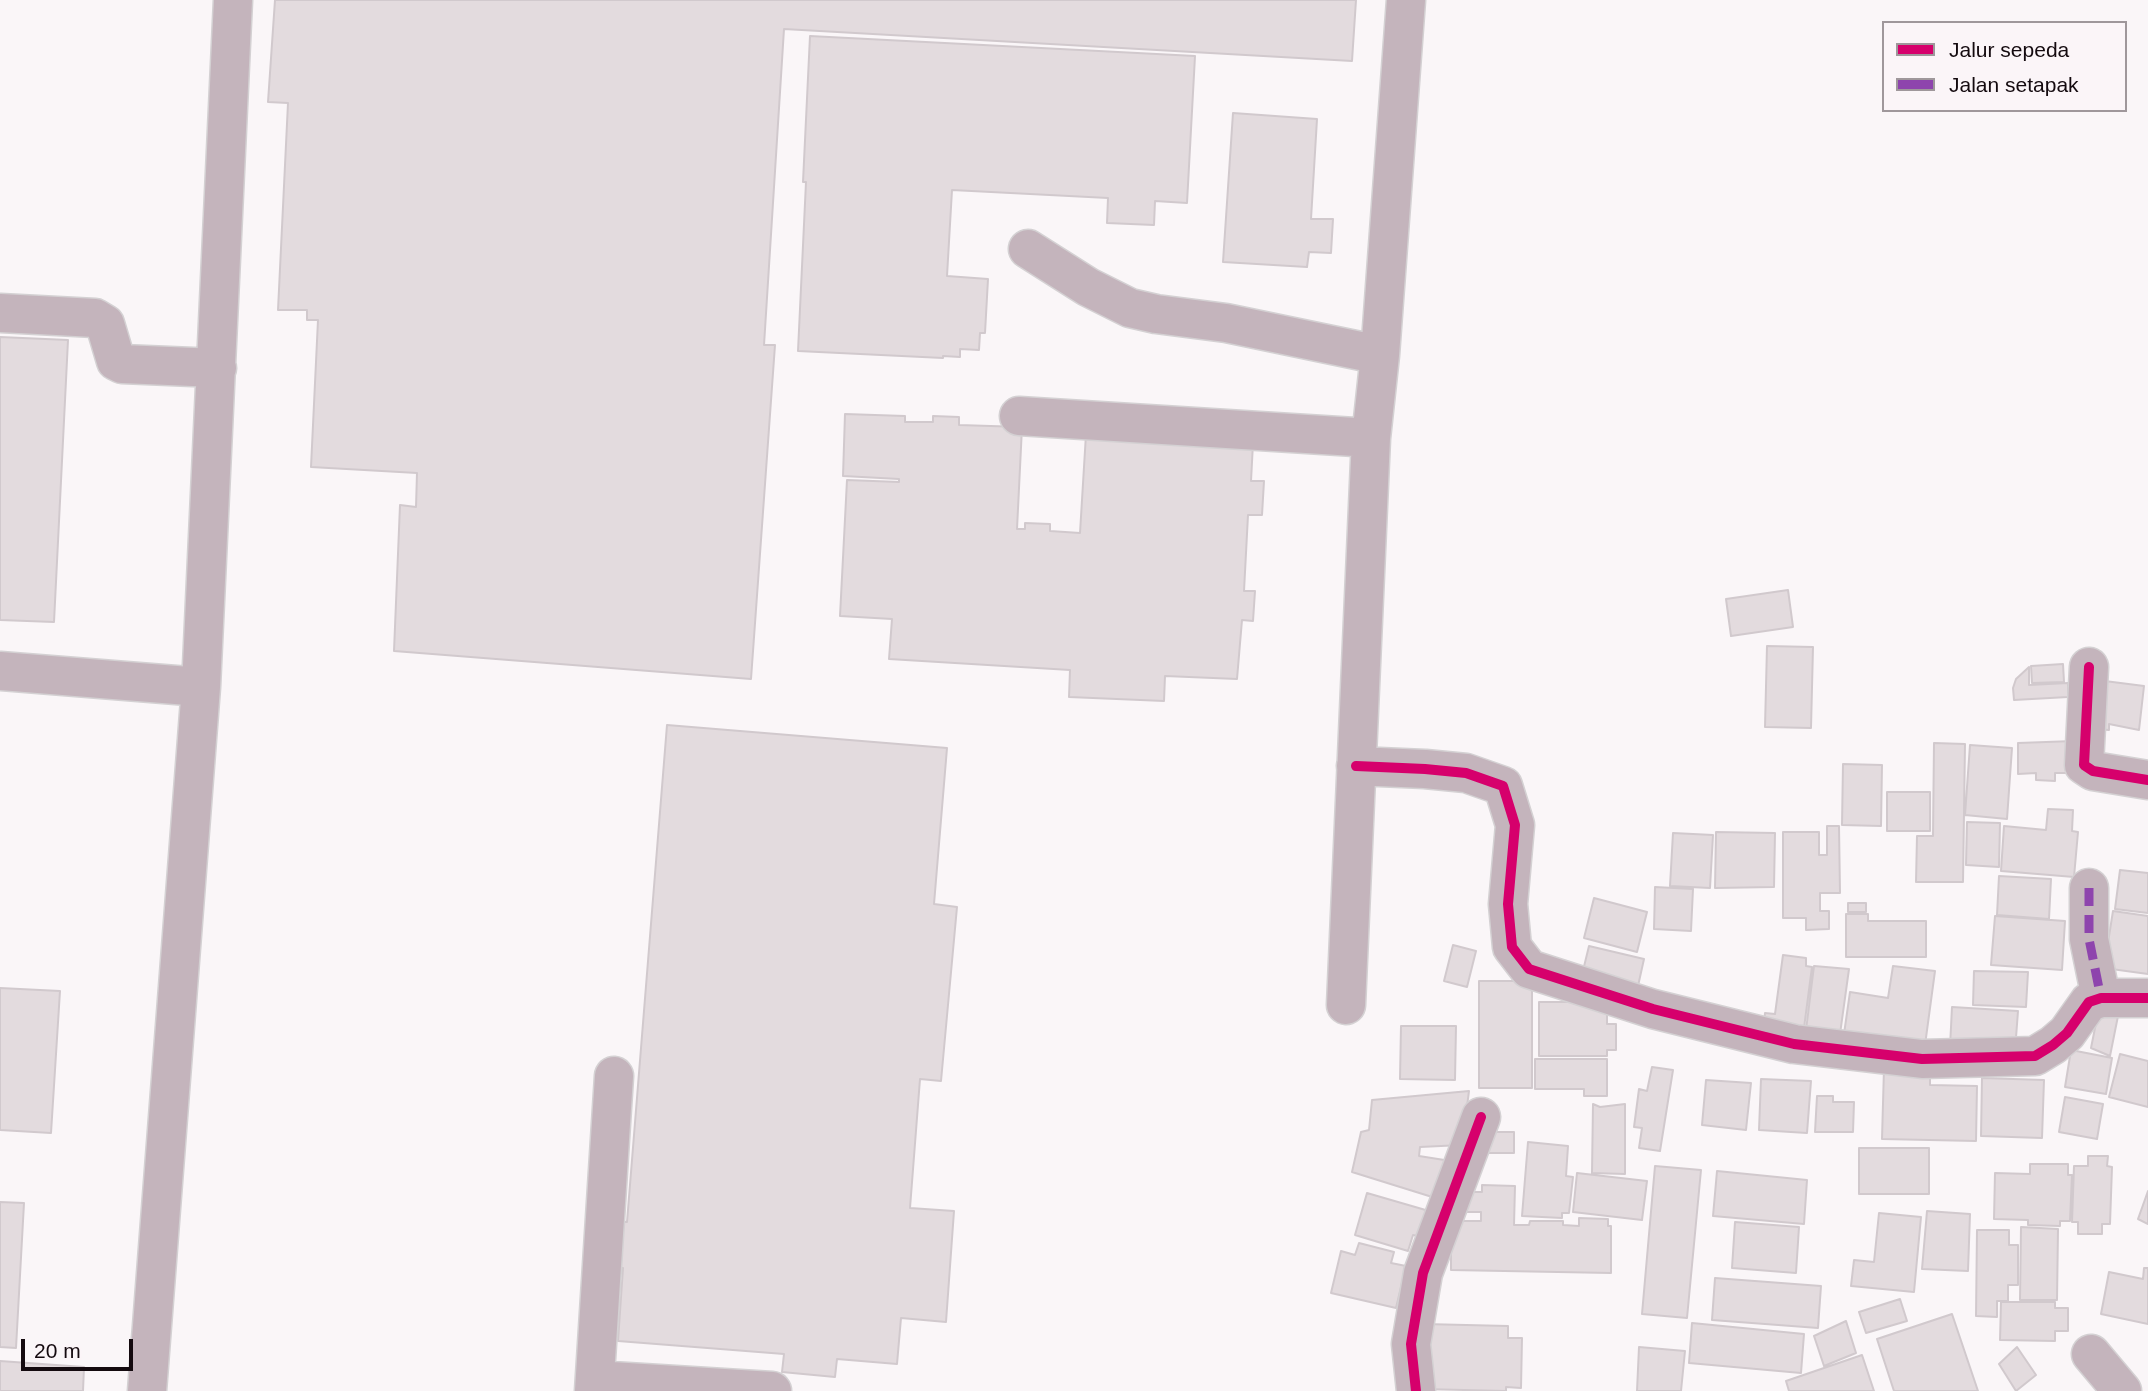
<!DOCTYPE html>
<html>
<head>
<meta charset="utf-8">
<style>
	body { margin:0 }
	#map { position:relative; width:2148px; height:1391px; overflow:hidden; background:#faf6f8; font-family:Helvetica,sans-serif }
	canvas { display:block }
	.legend { position:absolute; left:1882px; top:21px; width:245px; height:91px; box-sizing:border-box; background:#fbf5f8; border:2px solid #9f979b; margin:0; padding:9px 12px; list-style:none; font-size:21px; color:#140a0f }
	.legend li { display:flex; align-items:center; gap:14px; height:35px }
	.legend b { width:35px; border:2px solid #9f979b }
	.scale { position:absolute; left:21px; top:1339px; width:112px; height:32px; box-sizing:border-box; border:4px solid #140a0f; border-top:0; padding-left:9px; font-size:21px; line-height:24px; white-space:nowrap; color:#140a0f; -webkit-text-stroke:5px #fbf5f8; paint-order:stroke }
</style>
</head>
<body>
<div id="map">
<canvas width="2148" height="1391"></canvas>
<ul class="legend">
<li><b style="height:9px;background:#d6006c"></b>Jalur sepeda</li>
<li><b style="height:9px;background:#8e44ad"></b>Jalan setapak</li>
</ul>
<div class="scale">20 m</div>
</div>
<script>
const c = document.querySelector('canvas').getContext('2d');
c.lineJoin = 'round';
function fillPath(path, color) { c.fillStyle = color; c.fill(path, 'evenodd'); }
function stroke(path, color, width, dash) { c.strokeStyle = color; c.lineWidth = width; c.lineCap = dash ? 'butt' : 'round'; c.setLineDash(dash || []); c.stroke(path); }
const building = new Path2D(`
	M275,0H1356L1352,61L784,29L764,345H775L751,679L394,651L400,505L416,507L417,473L311,467L318,320H307V310H278L288,103L268,102Z
	M810,36L1195,56L1187,203L1155,201L1154,225L1107,223L1108,198L952,190L947,276L988,279L985,333H980L979,350L960,349V357L943,356V358L798,351L806,182H803Z
	M1233,113L1317,119L1311,219H1333L1331,253L1309,252L1307,267L1223,262Z
	M0,337L68,340L54,622L0,620Z
	M845,414L905,416V422H933V416L959,417V425L1022,427L1017,529H1025V523L1050,524V531L1080,533L1086,434L1253,443L1251,481H1264L1262,515H1248L1244,591H1255L1253,621L1242,620L1237,679L1165,676L1164,701L1069,697L1070,670L889,659L892,619L840,616L847,480L899,482V479L843,476Z
	M1788,590L1793,627L1731,636L1726,599Z
	M1767,646L1813,647L1811,728L1765,727Z
	M2063,664L2064,682L2032,683L2031,666Z
	M2029,667V685L2068,683V697L2014,700L2013,688L2016,679Z
	M2097,680L2144,686L2139,730L2109,724V730L2094,729Z
	M667,725L947,748L934,904L957,907L941,1081L920,1079L910,1208L954,1211L946,1322L901,1318L897,1364L837,1359L835,1377L782,1372L784,1354L618,1341L623,1268L608,1267L611,1221L627,1222Z
	M2074,741L2075,773H2055V781L2036,780V773L2018,774V743Z
	M1934,743L1965,744L1963,882H1916L1917,836H1933Z
	M1970,745L2012,748L2007,819L1965,815Z
	M1843,764L1882,765L1881,826L1842,825Z
	M1887,792H1930V831H1887Z
	M2048,809L2073,810L2072,831L2078,832L2074,877L2001,871L2004,826L2046,830Z
	M1967,822L2000,823L1999,867L1966,865Z
	M1827,826H1839L1840,893H1820V911H1829V929L1806,930V918H1783V832H1819V855H1827Z
	M1716,832L1775,833L1774,887L1715,888Z
	M1673,833L1713,835L1710,888L1670,886Z
	M2120,870L2148,873V913L2115,909Z
	M1999,876L2051,879L2049,919L1997,915Z
	M1655,887L1693,889L1691,931L1654,929Z
	M1594,898L1647,912L1637,952L1584,938Z
	M1848,903H1866V912H1848Z
	M2113,911L2148,916V974L2104,968Z
	M1846,914H1868V921H1926V957H1846Z
	M1995,916L2065,921L2062,970L1991,965Z
	M1453,945L1476,951L1467,987L1444,981Z
	M1589,946L1644,959L1636,995L1580,983Z
	M1783,955L1806,958V966L1812,967L1804,1028L1764,1023L1765,1013L1775,1014Z
	M1814,966L1849,969L1840,1034L1806,1030Z
	M1893,966L1935,971L1925,1045L1844,1034L1850,992L1888,998Z
	M1974,971L2028,972L2026,1007L1973,1005Z
	M1479,981H1532V1088H1479Z
	M0,988L60,991L51,1133L0,1130Z
	M2121,1001L2110,1056L2091,1048L2099,1008Z
	M1539,1002H1607V1024H1616V1050H1607V1056H1539Z
	M1952,1007L2018,1011L2015,1051L1950,1047Z
	M1401,1026H1456L1455,1080L1400,1079Z
	M2071,1050L2112,1058L2106,1094L2065,1087Z
	M2120,1054L2148,1061V1107L2109,1097Z
	M1535,1059H1607V1096H1584V1089H1535Z
	M1652,1067L1673,1070L1660,1151L1639,1148L1642,1128L1634,1127L1639,1089L1647,1091Z
	M1884,1068L1930,1069V1085L1977,1086L1976,1141L1882,1139Z
	M1982,1078L2044,1080L2042,1138L1981,1136Z
	M1761,1079L1811,1081L1807,1133L1759,1130Z
	M1706,1080L1751,1083L1746,1130L1702,1125Z
	M1469,1091L1462,1145L1420,1147L1419,1156L1457,1162L1445,1201L1352,1172L1361,1132L1369,1130L1372,1100Z
	M1817,1096H1833V1102H1854L1853,1132H1815Z
	M2065,1097L2103,1104L2097,1139L2059,1132Z
	M1593,1104L1600,1107L1625,1104V1174L1592,1173Z
	M1483,1132H1514V1153H1483Z
	M1528,1142L1568,1146L1566,1176L1573,1177L1569,1213H1562V1218L1522,1216Z
	M1859,1148H1929V1194H1859Z
	M2088,1156H2108L2107,1166L2112,1167L2110,1224H2102V1234H2078V1222H2072L2074,1166H2088Z
	M2030,1164H2068V1175H2072L2070,1221H2060V1226L2028,1225V1220L1994,1219L1995,1173L2030,1174Z
	M1655,1166L1701,1170L1687,1318L1642,1314Z
	M1717,1171L1807,1180L1804,1224L1713,1216Z
	M1577,1173L1647,1181L1642,1220L1573,1212Z
	M1482,1185L1515,1186L1514,1225H1529L1530,1221H1563V1225L1579,1226V1218L1608,1219V1226H1611V1273L1451,1270V1221H1481V1212H1463V1192H1482Z
	M2148,1191V1224L2138,1219Z
	M1367,1193L1429,1211L1422,1237L1413,1235L1408,1251L1355,1235Z
	M0,1202L24,1203L16,1348L0,1347Z
	M1927,1211L1970,1214L1968,1271L1922,1269Z
	M1879,1213L1921,1217L1914,1292L1851,1286L1854,1260L1874,1262Z
	M1735,1222L1799,1227L1796,1273L1732,1268Z
	M2021,1227L2058,1229L2057,1300H2020Z
	M1977,1230H2009V1245H2018V1285H2008V1301H1997V1317L1976,1316Z
	M1359,1243L1394,1252L1391,1263L1406,1266L1396,1308L1331,1293L1341,1251L1355,1255Z
	M2144,1268H2148V1324L2101,1314L2109,1272L2143,1279Z
	M1715,1278L1821,1286L1818,1328L1712,1320Z
	M1900,1299L1907,1321L1866,1333L1859,1312Z
	M2001,1302H2055V1308H2068V1331H2055V1341L2000,1340Z
	M1952,1314L1978,1391H1894L1877,1339Z
	M1846,1321L1856,1353L1824,1366L1814,1336Z
	M1692,1323L1804,1334L1801,1373L1689,1363Z
	M1424,1324L1508,1326V1338H1522L1521,1388L1506,1387V1391L1422,1389Z
	M1639,1347L1685,1351L1681,1391H1637Z
	M2017,1347L2036,1375L2016,1391L1999,1364Z
	M1862,1355L1874,1391H1789L1786,1381Z
	M0,1361L84,1367L83,1391H0Z`);
fillPath(building, '#e3dbde');
stroke(building, '#d1c9cd', 2);
const minor = new Path2D(`
	M1028,249L1088,287L1130,308L1156,314L1226,323L1380,355
	M0,313L95,318L105,324L116,361L122,364L217,368
	M1019,416L1371,438
	M2089,667L2084,765L2093,771L2148,780
	M0,671L201,687
	M1356,766L1425,769L1466,773L1503,786L1515,825L1508,904L1512,947L1529,969L1653,1009L1794,1044L1922,1059L2035,1056L2053,1045L2067,1033L2089,1002L2101,998H2148
	M2089,888V939L2101,998
	M1346,1005L1371,438L1380,355L1406,0
	M2091,1354L2122,1391
	M595,1380L772,1391
	M147,1391L201,687L233,0
	M594,1391L614,1076
	M1416,1391L1411,1344L1423,1273L1481,1117`);
stroke(minor, '#d4d1d3', 41);
stroke(minor, '#c4b4bc', 38);
stroke(new Path2D(`
	M2089,888V939L2101,998`), '#8e44ad', 9, [18, 9]);
stroke(new Path2D(`
	M2089,667L2084,765L2093,771L2148,780
	M1356,766L1425,769L1466,773L1503,786L1515,825L1508,904L1512,947L1529,969L1653,1009L1794,1044L1922,1059L2035,1056L2053,1045L2067,1033L2089,1002L2101,998H2148
	M1416,1391L1411,1344L1423,1273L1481,1117`), '#d6006c', 10);
</script>
</body>
</html>
